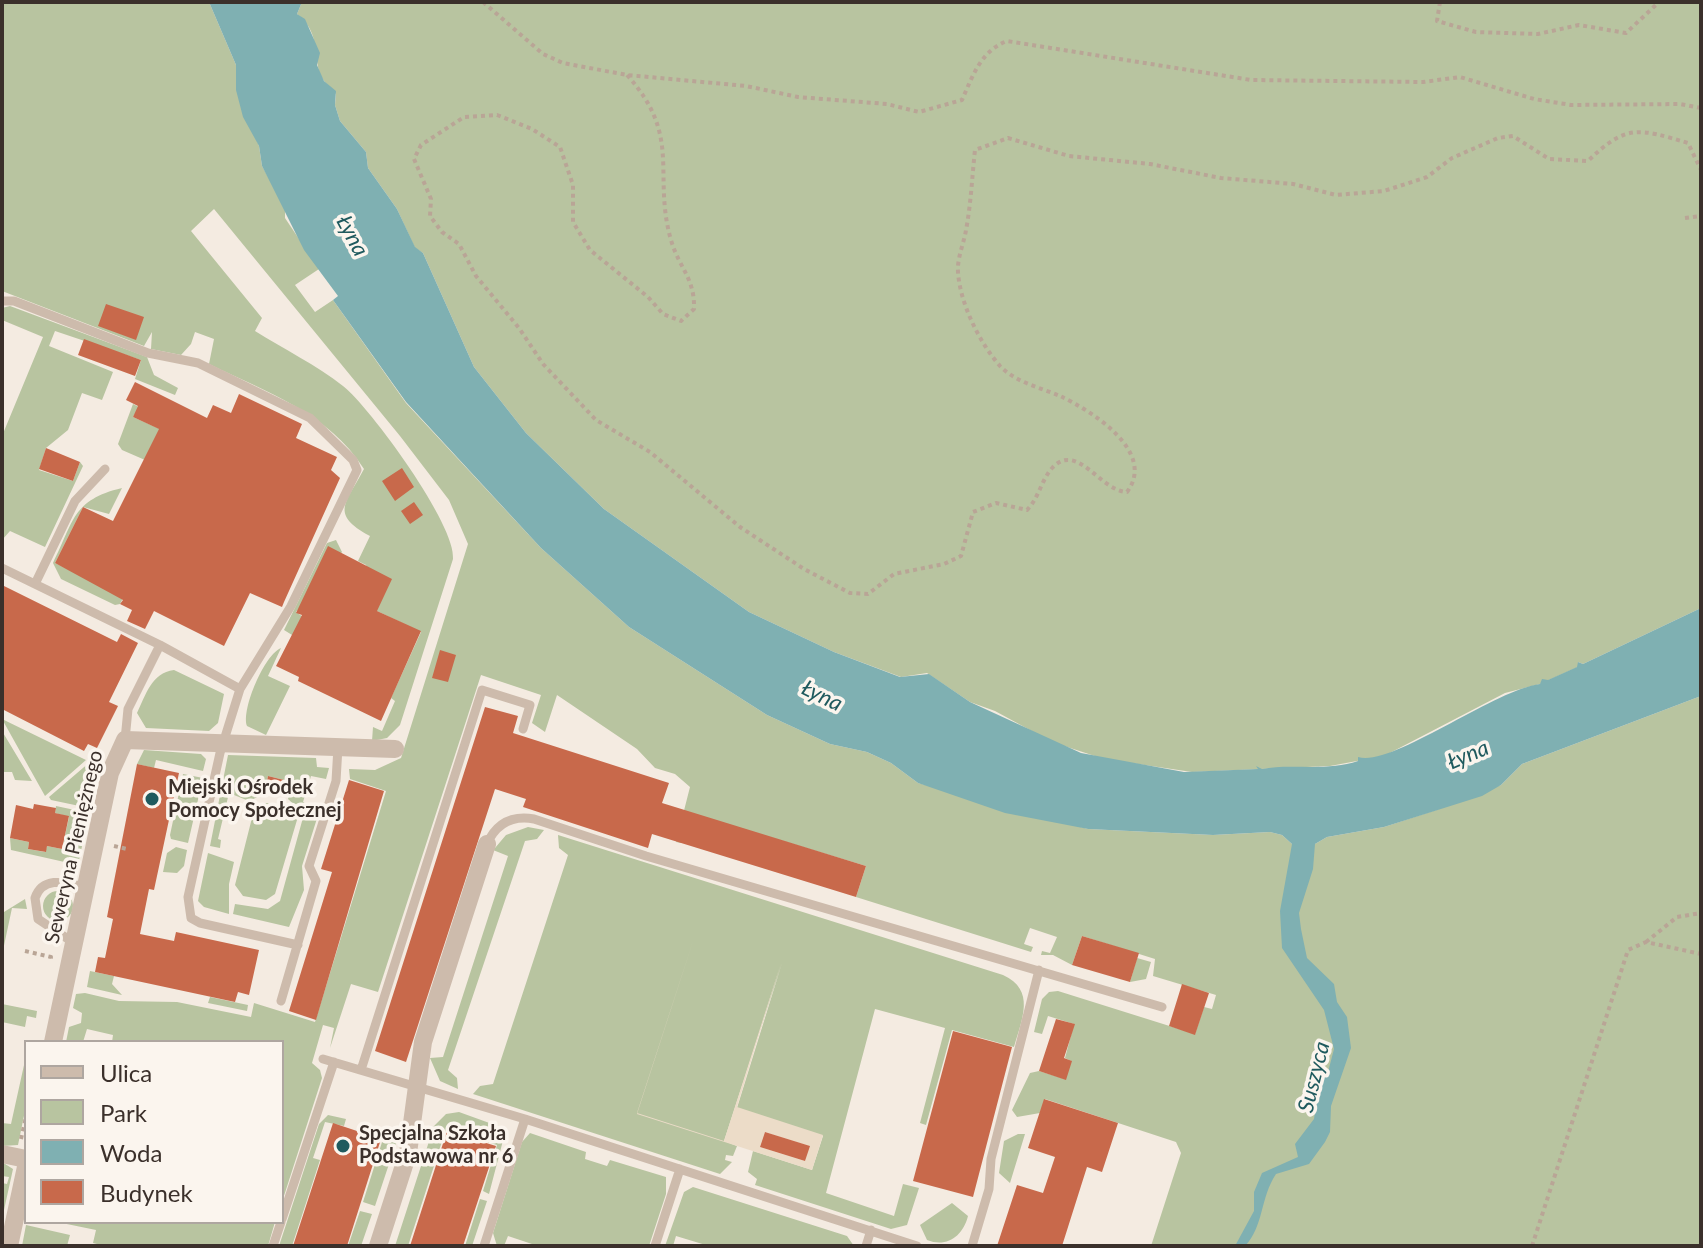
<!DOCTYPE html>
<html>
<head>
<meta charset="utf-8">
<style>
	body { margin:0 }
	#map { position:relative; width:1703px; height:1248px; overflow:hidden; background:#f4ebe1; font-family:Lato,sans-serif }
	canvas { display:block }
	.frame { position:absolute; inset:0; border:4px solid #3b302b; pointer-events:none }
	.legend { position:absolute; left:24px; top:1040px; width:260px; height:184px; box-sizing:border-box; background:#fbf5ee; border:2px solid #aea6a0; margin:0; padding:10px 14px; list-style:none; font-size:24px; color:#3b302b }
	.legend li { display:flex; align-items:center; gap:16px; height:40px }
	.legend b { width:40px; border:2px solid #aea6a0 }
</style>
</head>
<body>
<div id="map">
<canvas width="1703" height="1248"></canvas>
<div class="frame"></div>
<ul class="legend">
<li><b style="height:10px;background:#cdbbac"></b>Ulica</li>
<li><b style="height:22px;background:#b8c4a0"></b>Park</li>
<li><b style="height:22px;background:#7fb0b2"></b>Woda</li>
<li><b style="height:22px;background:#c8694b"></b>Budynek</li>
</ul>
</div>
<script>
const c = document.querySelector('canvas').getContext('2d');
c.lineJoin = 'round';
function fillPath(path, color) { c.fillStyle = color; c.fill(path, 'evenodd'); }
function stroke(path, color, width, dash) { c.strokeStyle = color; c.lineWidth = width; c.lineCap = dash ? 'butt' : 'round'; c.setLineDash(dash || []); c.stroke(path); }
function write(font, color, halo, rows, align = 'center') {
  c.font = font + ' Lato,sans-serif'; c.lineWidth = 7; c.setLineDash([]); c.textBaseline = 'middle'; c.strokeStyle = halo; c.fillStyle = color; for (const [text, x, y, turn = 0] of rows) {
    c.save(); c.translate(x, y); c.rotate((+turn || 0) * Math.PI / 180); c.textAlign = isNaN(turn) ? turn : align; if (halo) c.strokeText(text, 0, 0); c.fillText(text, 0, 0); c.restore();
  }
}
fillPath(new Path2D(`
	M2,2H209L236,65L237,90L259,146L262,166L285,207V218L319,269L295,285L315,312L333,300L406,403L541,548L629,627L767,715L830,744L867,752L891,763L918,783L1088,829L1213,835L1270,832L1282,835L1292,844H1315L1327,837L1384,827L1436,810L1501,785L1522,764L1701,696V1246H1151L1181,1153L1176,1142L1045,1099L1040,1113L1017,1117L1012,1110L1030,1073L1039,1071L1065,1079L1071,1061L1065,1058L1074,1024L1048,1016L1042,1034L1034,1032L1042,999L1049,992L1058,991L1195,1034L1204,1007L1212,1009L1216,995L1153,976L1155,959L1082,936L1072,965L1053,955H1041L1042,951L1050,953L1057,937L1030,928L1024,944L1033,947L1031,952L856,897L866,866L690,813L681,843L676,842L690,787L675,774L655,768L637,749L557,695L545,732L532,723L541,695L481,675L378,992L351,984L330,1048L334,1028L323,1025L312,1063L320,1070L322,1078L282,1202V1042H112L113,1035L87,1029L83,1042H66L69,1027L81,1023L82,1013L73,1008L76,994L85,993L119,1001L177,1002L251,1017L254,1003L315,1022L386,791L350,779L349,769L375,770L401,758L468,544L449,500L400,436L214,209L191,231L262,318L255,331C284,349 316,365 343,386C370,407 457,526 453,559L400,725L387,738L372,741L373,727L382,731L395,701L391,698L421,632L377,611L366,565L358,561L370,536C329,514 346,503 364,469C329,413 266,392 209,364L214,339L195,332L191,344L181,355L151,349L152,332L144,346L2,291Z
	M302,2H1701V608L1583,664L1578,662V667L1540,684L1505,693L1384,756L1330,766L1192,772L1104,759L1052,742L995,711L970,702L927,673L901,677L834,652L749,612L604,509L526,433L474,367L423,253L415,248L397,209L368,168L366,152L340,121L335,105L336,94C329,86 319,78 318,67C315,47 316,28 297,14Z
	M10,306L147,357L154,375L178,388L175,395L135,379L141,360L55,331L49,346L113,372L102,400L82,393L68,430L46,448L39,470L73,481L80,462L83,466L45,547L10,531L2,540V436L43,337L2,320V308Z
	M133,404L139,407L133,417L160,429L145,460L122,450L118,444Z
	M122,488L109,514L83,507L55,563L124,596L120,604L115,605L61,579L53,563C74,521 72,500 122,488Z
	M336,540L342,552L296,612L303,617L313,648L284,630L327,543Z
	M281,648L268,676L290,686L266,735L247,726C241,709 265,654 281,648Z
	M174,670L224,694L218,723L209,731L146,728L137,713C146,695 151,673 174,670Z
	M2,719L86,760L45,796Z
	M2,731L32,781L15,780L12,772H2Z
	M144,750L201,754L206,759L203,771L156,760L154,768L137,764Z
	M228,755L316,758L317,767L329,768L326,779L311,776L303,802L319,812L302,866L304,890L289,927L233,914L235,904L268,909L280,901L304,814L288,799L292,782L268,776L264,794L249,801L229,793L218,839L221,840L220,848L210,846Z
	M90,762L98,769L89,808L51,800L49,797Z
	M183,774L203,778L188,843L171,839L170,835Z
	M267,803L293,811L297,820L275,894L266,900L243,896L235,885L254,810L257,805Z
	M56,806L89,813L78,865L11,850L10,838L29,842L28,849L45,852L47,846L62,849L69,817L55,813Z
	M528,827L544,830L537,839L525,841L448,1070L457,1078L458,1089L440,1081L430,1058L443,1057L508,856L493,850L495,848L506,835Z
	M558,835L1003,975C1036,990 1022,1019 1014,1047L952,1030L926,1125L920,1123L945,1028L875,1009L826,1193L894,1216L903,1184L919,1188L907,1225L891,1229L755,1185L757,1179L748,1172L753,1151L812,1170L823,1136L737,1108L782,963L724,1141L737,1146L733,1156L726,1155L725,1160L732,1162L720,1174L473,1094L480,1086L493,1084L568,855L559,848Z
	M176,847L187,850L184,866L177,873L163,872L167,853Z
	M208,853L234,862L229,884V914L204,907L198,901Z
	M43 906a15 15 0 1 1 30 0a15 15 0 1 1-30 0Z
	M25,899L27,909L12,908L2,955L4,912Z
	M1137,958L1151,962L1146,979L1130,982Z
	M90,971L114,976L112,984L122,995L87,987Z
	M210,997L248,1005L247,1011L208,1003Z
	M2,1004L37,1011L36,1018L27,1016L25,1027L2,1022Z
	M26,1056V1106L18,1145L2,1146V1123L11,1124Z
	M459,1112L506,1129L489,1194L483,1191L497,1145L446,1129L408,1246H395L434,1126L446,1114Z
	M328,1115L346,1119L344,1126L325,1122L313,1158L320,1160L292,1246H279L319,1124Z
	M378,1129L397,1140L375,1206L363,1202L383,1139L378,1138Z
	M530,1133L586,1152L585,1159L607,1166L610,1160L666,1177V1194L649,1246H538L508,1236L504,1246H497L493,1233L522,1142Z
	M1018,1134H1025L1010,1183L999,1173L1004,1141Z
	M2,1162L13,1169L4,1210L2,1183L7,1184L9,1177L2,1176Z
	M693,1187L847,1236L854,1246H709L676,1236L673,1246H665L684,1192Z
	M480,1199L487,1201L472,1246H465Z
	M952,1203L968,1216C963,1236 947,1248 927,1240L920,1225Z
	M360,1211L372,1214L361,1246H348Z
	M57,1222H275L268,1246H105L93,1243L96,1230Z
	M26,1225L70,1235L67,1246H22Z`), '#b8c4a0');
fillPath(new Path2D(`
	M695,935L637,1113L724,1141L781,963L737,1107L823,1135L812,1170L637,1114ZM765,1132L809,1146L805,1161L760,1147Z`), '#ecdcc8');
fillPath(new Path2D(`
	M209,2H302L297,14L305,19L320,53L317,65L324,81L336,91L335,105L340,121L366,152L368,168L397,209L415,247L423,253L474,367L526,433L604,509L749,612L834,652L900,677L929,674L970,702L1081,753L1184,772L1258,769L1256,766L1262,769C1290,763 1326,772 1358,761V757C1391,768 1493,690 1540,684L1542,679L1548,680L1577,667L1578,662L1583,664L1701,608V696L1522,764L1501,785L1482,796L1384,827L1327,837L1315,844L1313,869L1299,913L1301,929L1307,958L1334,984L1337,1002L1347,1017L1351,1048L1331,1106L1330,1132L1325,1142L1309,1164L1276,1174C1260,1198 1264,1226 1245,1246H1235L1254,1211V1192L1262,1173L1298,1157L1295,1144L1314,1119L1319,1084L1328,1072L1334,1049L1324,1010L1282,948L1280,911L1292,844L1282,835L1270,832L1213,835L1088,829L1005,813L918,783L891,763L867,752L830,744L767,715L629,627L541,548L406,402L333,300L338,296L304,250L262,166L259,146L243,117L236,90V65Z`), '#7fb0b2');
fillPath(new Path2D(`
	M106,304L144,317L136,340L98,326Z
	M84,339L141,360L135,376L78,355Z
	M135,382L207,418L213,405L231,413L239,394L302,424L296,438L337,457L331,470L340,478L284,602L282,607L250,593L224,646L154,611L145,629L127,621L132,610L120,604L123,600L55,563L83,507L113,521L159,429L133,417L138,406L126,400Z
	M46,448L80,462L73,481L39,469Z
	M402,468L414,487L395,501L382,481Z
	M414,502L423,515L410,524L401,511Z
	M328,546L392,579L377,611L421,631L381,721L298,681L299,677L276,666L302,615L296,613Z
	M2,585L117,642L121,634L138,643L109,702L118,706L97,748L88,744L84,751L2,709Z
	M440,650L456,655L448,682L432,678Z
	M485,707L518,716L513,733L669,783L662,803L866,866L856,897L652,834L648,848L523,807L526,799L495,789L406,1062L375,1051Z
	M137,764L179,773L154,890L149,889L140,934L174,941L176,932L259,950L249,995L238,992L235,1002L95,972L98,957L105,958L113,919L107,917Z
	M268,776L292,782L289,797L265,791Z
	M349,780L384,791L316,1020L289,1011L332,872L321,869Z
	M34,804L56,808L55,813L69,816L62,849L47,846L46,852L28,849L29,842L10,838L16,805L33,809Z
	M1082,936L1139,953L1130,982L1072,965Z
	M1182,984L1209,993L1195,1035L1169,1026Z
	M1056,1019L1075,1024L1064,1058L1072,1061L1066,1080L1039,1071Z
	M953,1031L1012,1047L973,1197L913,1181Z
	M1044,1099L1118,1123L1102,1172L1087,1167L1062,1246H997L1017,1185L1043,1193L1055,1157L1028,1148Z
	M333,1123L381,1139L347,1246H293Z
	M447,1131L496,1146L463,1246H410Z
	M765,1132L810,1146L805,1161L760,1147Z`), '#c8694b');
stroke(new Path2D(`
	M483,2L543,54L563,63L627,75L746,86L798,97L887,104L919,112L962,100C973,75 981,51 1007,41L1251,80L1423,82L1460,77L1534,99L1571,105L1680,104L1701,108
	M1440,2L1437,21L1476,32L1538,34L1579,25L1626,33L1659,2
	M627,75C683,137 652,174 671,240C679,268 695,278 694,309L681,321L663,314L648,297L590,250L573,222V185L560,147L532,129L497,115L464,117L421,145L414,159L431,199L430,216L442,232L459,244L476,276L519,328L543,364L596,420L650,452L740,527L804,569L850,593L868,594L894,574L944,564L961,556L973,512L996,503L1027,510C1039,498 1041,480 1053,467C1078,442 1100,491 1127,492C1157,452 1092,411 1060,396C1041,388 1015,382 1000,366C979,342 960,303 958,272C957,258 964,243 966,230C971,204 972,177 975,150L1008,138L1069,156L1150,164L1221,178L1293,184L1336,195L1384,191L1427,177L1452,158L1498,138L1513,136L1549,159L1588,161C1626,124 1638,128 1688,143L1701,170
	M1685,218L1701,216
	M114,846L127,849
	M1646,942L1677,917L1701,913
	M25,951L51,957L50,960
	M21,1139L26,1117
	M1532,1246L1628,950L1646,942L1701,954`), '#b9a596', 4, [4, 4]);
stroke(new Path2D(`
	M2,301H14L148,353L198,363L310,418L353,460L357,470L291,606L240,689L220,753L188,897L191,918L200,923L298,945
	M2,568L160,645
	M35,584L75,501L105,469
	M125,740L128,709L160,645L240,689
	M487,844C496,824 511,815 534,819L646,856L1162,1007
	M74,943L38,919L35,898C43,875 67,883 86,887
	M281,1001L316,881L309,866L336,781L338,747
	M323,1059L525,1119L917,1246
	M361,1070L482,690L530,705L523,729
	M282,1219L334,1062
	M273,1246L281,1222
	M484,1246L525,1119
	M655,1246L680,1169
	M866,1246L871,1230
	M972,1246L989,1189L991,1159L1039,970`), '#cdbbac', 9);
stroke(new Path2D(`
	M53,1042L110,773L125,740L395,749
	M2,1154L26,1159
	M9,1246L26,1167
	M378,1246L408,1153L423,1042L487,844`), '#cdbbac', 18);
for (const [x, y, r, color] of [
	[152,799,8,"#1f5a5e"],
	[343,1146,8,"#1f5a5e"]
]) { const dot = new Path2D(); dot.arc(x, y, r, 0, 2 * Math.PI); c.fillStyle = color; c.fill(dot); stroke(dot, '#fbf5ee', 3); }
write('bold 20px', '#3b302b', '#fbf5ee', [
	["Miejski Ośrodek",168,788],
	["Pomocy Społecznej",168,811],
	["Specjalna Szkoła",359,1134],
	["Podstawowa nr 6",359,1157]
], 'left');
write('20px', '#3b302b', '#fbf5ee', [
	["Seweryna Pieniężnego",74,847,-77]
]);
write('italic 22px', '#1f5a5e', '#fbf5ee', [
	["Łyna",352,236,62],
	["Łyna",822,696,26],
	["Łyna",1468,755,-23],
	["Suszyca",1314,1077,-76]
]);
</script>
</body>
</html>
